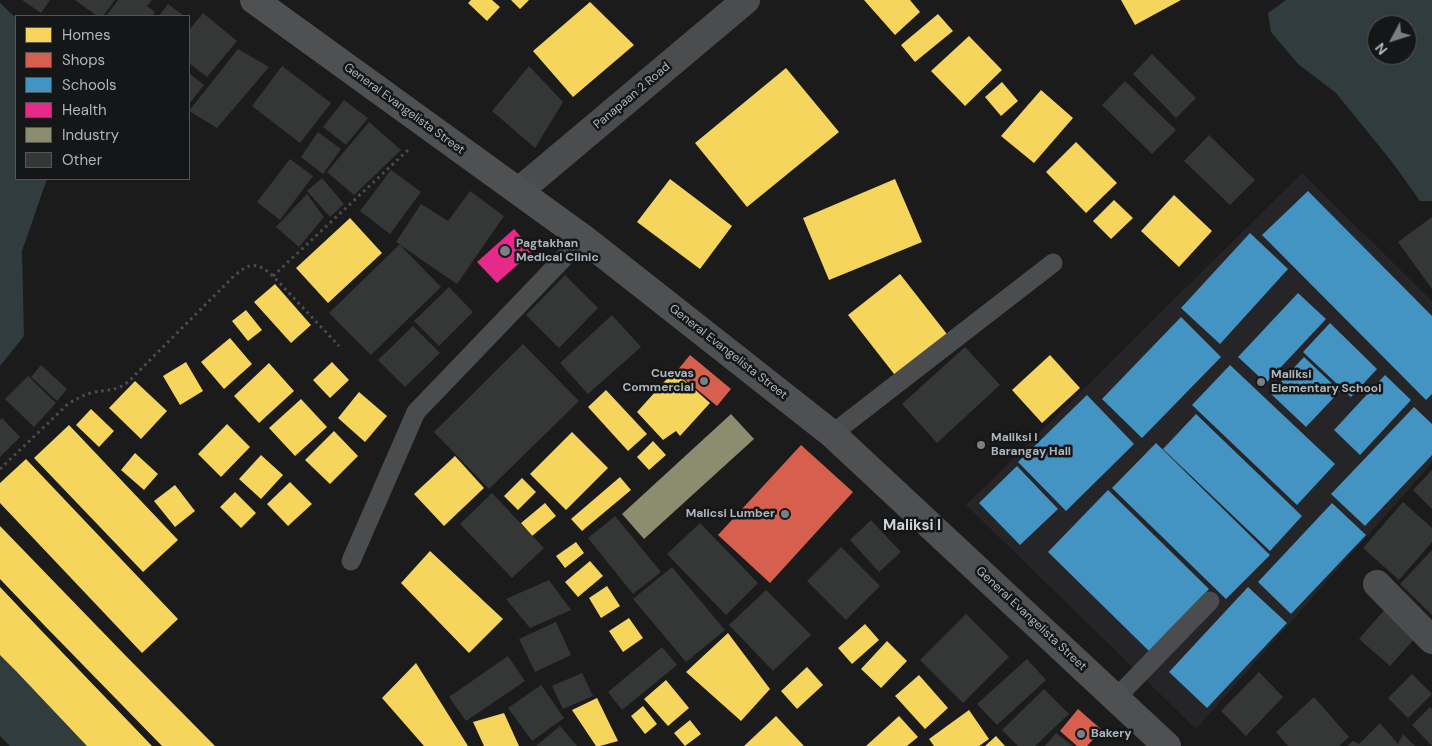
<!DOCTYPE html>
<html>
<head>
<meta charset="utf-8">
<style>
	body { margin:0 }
	#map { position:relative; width:1432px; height:746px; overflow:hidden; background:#1b1b1b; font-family:"DM Sans",sans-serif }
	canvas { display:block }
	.legend { position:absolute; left:15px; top:15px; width:175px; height:165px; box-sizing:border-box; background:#151617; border:1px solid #525659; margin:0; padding:6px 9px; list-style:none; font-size:15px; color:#aeb5bb }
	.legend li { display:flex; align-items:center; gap:10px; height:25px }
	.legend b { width:25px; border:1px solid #525659 }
	.north { position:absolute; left:1367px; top:15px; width:50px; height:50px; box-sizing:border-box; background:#151617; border:1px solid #525659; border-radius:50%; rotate:230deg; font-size:14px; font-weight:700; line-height:20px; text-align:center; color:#aeb5bb }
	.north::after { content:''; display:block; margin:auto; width:18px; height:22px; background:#7b7f83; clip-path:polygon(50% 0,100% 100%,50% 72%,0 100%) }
</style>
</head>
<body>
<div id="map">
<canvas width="1432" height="746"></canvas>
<ul class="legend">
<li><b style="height:14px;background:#f6d55c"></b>Homes</li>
<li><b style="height:14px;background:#d6604d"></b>Shops</li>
<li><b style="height:14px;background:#4393c3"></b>Schools</li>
<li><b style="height:14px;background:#e7298a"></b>Health</li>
<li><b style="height:14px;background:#8c8c6e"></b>Industry</li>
<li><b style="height:14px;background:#353636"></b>Other</li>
</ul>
<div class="north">N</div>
</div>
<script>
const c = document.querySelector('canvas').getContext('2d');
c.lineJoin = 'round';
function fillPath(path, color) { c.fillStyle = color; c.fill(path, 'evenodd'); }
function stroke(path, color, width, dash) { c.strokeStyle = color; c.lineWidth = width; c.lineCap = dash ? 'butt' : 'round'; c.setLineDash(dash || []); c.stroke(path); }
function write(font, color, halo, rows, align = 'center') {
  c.font = font + ' "DM Sans",sans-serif'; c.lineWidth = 5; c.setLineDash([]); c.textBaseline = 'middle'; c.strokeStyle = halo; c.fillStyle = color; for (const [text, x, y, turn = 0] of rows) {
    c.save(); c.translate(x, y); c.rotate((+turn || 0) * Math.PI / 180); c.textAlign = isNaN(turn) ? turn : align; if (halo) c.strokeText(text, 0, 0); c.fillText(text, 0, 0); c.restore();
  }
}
fillPath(new Path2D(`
	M1302,173L1432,301V463L1196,729L966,505Z`), '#252527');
fillPath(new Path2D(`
	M1286,0H1432V201H1420L1392,162L1336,93L1298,64L1271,32L1268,13ZM1377,25H1407V55H1377Z
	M0,3L16,18V179H47L22,251L24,336L0,366Z
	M0,587L150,746H10L0,736Z`), '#313c3e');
fillPath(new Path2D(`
	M471,0H492L500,7L487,21L468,3Z
	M511,0H529L520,9Z
	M864,0H910L920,12L895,35Z
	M1121,0H1181L1135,25Z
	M590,2L634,45L573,97L533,51Z
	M938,14L953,31L915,62L901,45Z
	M969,36L1002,70L965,106L931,71Z
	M786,68L839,132L747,207L695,143Z
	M1002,82L1018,101L1001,116L985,97Z
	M1041,90L1073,118L1034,163L1001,136Z
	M1076,142L1117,183L1086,213L1046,172Z
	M670,179L732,226L700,269L637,222Z
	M895,179L922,242L829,280L803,218Z
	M1174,195L1212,231L1179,267L1141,231Z
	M1114,200L1133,218L1111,239L1093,221Z
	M350,218L382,253L328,303L296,268Z
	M900,274L950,338L898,379L848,315Z
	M275,284L311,325L291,343L254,302Z
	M246,310L262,330L248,341L232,321Z
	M230,338L252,364L224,389L201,362Z
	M1050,355L1080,388L1042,423L1012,390Z
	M186,362L203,391L180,405L163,376Z
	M332,362L349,380L330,398L313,380Z
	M269,363L294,391L259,423L234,396Z
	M674,371L710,403L680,436L676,431L663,440L637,412Z
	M135,381L167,411L141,439L109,408Z
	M606,390L647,434L628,451L588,407Z
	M359,392L387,416L365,442L338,418Z
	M301,399L327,427L295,456L269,428Z
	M91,409L114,431L99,447L76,425Z
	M227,424L250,447L221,477L198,454Z
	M69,425L178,540L143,572L34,458Z
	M334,431L358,456L330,484L305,460Z
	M572,432L608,468L566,510L530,474Z
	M653,441L666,455L649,470L637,457Z
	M135,453L158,474L144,490L121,470Z
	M261,455L283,475L261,499L239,479Z
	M455,456L484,488L444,526L414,494Z
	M26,459L178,619L142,653L0,503V483Z
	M620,477L631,490L582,531L571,519Z
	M522,478L536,492L518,510L504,496Z
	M290,482L312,504L288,526L267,504Z
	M175,485L195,511L175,527L154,501Z
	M235,492L256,513L241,528L220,507Z
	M545,503L556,516L532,536L521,523Z
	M0,526L124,654L215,746H162L44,625L0,579Z
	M576,542L584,553L565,568L556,556Z
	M430,551L503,619L469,653L401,583Z
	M590,561L603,576L578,597L565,582Z
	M607,586L620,606L601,618L589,598Z
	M0,587L36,625L152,746H87L16,671L0,655Z
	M629,618L643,638L623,652L609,631Z
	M865,624L879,640L852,664L838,648Z
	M728,633L770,689L741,721L686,672Z
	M887,641L907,661L881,688L861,669Z
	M416,663L468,746H424L382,698Z
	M807,667L823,685L797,709L781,691Z
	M919,675L948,708L925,729L895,696Z
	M666,680L689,708L668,726L644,699Z
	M597,698L618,741L600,746H596L572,710Z
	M643,706L657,724L645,734L631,716Z
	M969,710L989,739L979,746H934L929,739Z
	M504,713L519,746H484L473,722Z
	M776,716L804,746H744Z
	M899,716L918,737L907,746H866Z
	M690,720L701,734L685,746L674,733Z
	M996,736L1005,746H985Z`), '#f6d55c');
fillPath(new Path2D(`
	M690,355L731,389L717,406L676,372Z
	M801,445L853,492L770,583L718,535Z
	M1078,709L1102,730L1087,746H1077L1060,731Z`), '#d6604d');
fillPath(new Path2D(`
	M1308,191L1432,316V394L1426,400L1262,235Z
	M1250,233L1288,269L1220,344L1181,308Z
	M1298,293L1326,319L1266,383L1238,357Z
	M1181,317L1221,357L1142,438L1102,399Z
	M1330,323L1377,369L1351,397L1303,352Z
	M1304,357L1340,391L1306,427L1270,393Z
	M1230,365L1335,464L1297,505L1192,405Z
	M1385,375L1411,400L1360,455L1334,430Z
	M1087,395L1134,444L1066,511L1018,462Z
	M1414,407L1432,424V455L1365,526L1331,494Z
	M1196,414L1302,516L1270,551L1163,449Z
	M1156,443L1270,555L1226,599L1112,488Z
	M1017,466L1058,509L1020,545L979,503Z
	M1108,490L1209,589L1149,651L1048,552Z
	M1332,503L1366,535L1291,614L1258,582Z
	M1248,587L1287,623L1207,708L1169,672Z`), '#4393c3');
fillPath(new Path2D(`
	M514,229L533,251L497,283L477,262Z`), '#e7298a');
fillPath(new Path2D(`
	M731,414L754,439L644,539L622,514Z`), '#8c8c6e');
fillPath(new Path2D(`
	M22,0H50L41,13Z
	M75,0H115L103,16H97Z
	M118,0H152L147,6L155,12L152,16H106Z
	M168,4L184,16H159Z
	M203,13L237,41L207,77L189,63V30Z
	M238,49L269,67L217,128L189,111Z
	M1152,54L1196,98L1176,118L1133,74Z
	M282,66L331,103L300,143L252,106Z
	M529,66L563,102L535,148L492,111Z
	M189,73L204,85L189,104Z
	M1125,81L1176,130L1152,154L1102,105Z
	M344,100L368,118L346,145L323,127Z
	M369,122L401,150L354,195L327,172Z
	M318,132L341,149L323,174L301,157Z
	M1209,135L1255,180L1230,205L1184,161Z
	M290,159L313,176L280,220L257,202Z
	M391,170L421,192L390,234L360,211Z
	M322,178L344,204L330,217L307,191Z
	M470,191L504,216L457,284L400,245L441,287L371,355L329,313L400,244L396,242L421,204L448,221Z
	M307,194L324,217L299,247L276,227Z
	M1432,217V289L1398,242Z
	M565,275L598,308L559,348L526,315Z
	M449,287L473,312L439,346L414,321Z
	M612,315L641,347L588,394L560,363Z
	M413,326L440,353L405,387L378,360Z
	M523,344L579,401L489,489L434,432Z
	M965,347L1000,385L937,443L902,404Z
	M41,365L67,389L57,401L31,377Z
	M28,376L56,403L34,427L5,399Z
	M2,418L20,437L0,457V420Z
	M1432,470V509L1413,490Z
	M492,493L544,548L512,578L460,524Z
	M1403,502L1432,528V542L1399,580L1363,548Z
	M615,516L661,572L633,594L588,538Z
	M871,520L901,552L879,572L850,540Z
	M700,523L758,583L726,615L667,554Z
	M841,547L880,586L846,620L807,581Z
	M1432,550V615L1400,584Z
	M672,567L725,630L686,662L633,599Z
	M549,580L571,610L530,628L506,599Z
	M766,590L811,635L773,671L729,625Z
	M1385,609L1416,637L1390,666L1359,639Z
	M966,614L1009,657L963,703L920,660Z
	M556,622L571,655L535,672L519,639Z
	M662,647L677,665L622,710L608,692Z
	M508,656L525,681L466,721L449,697Z
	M1027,659L1046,680L997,725L977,704Z
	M1259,672L1283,697L1246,736L1221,711Z
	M582,673L593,696L563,709L552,686Z
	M1412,674L1432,694L1408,718L1388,698Z
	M541,685L564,718L532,741L508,708Z
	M1044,689L1069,714L1035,746H1018L1002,730Z
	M1314,697L1349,737L1339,746H1288L1276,732Z
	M1430,707L1432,709V746L1412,725Z
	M1380,723L1398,744L1403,734L1415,746H1347L1353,741L1359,744Z
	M560,726L577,746H536Z
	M1056,733L1073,746H1045Z`), '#353636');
stroke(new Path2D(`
	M273,276L408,150
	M0,469L69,403C77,399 83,395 91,393C106,389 115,392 128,382L234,276C250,262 257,262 273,276L339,346`), '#4b4d4f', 3, [2.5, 4]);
stroke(new Path2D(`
	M832,434L1053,263
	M351,561L416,412L583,238
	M1116,698L1210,601`), '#4b4c4d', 19);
stroke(new Path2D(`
	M1377,584L1432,640`), '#4b4c4d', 28);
stroke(new Path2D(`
	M519,191L746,0`), '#4b4c4d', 28);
stroke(new Path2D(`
	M254,0L583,238L832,434L1167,746`), '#4f5052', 28);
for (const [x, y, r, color] of [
	[505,251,6,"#7b7f83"],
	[704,381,5,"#7b7f83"],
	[1261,382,5,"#7b7f83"],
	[981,445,5,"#7b7f83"],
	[785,514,5,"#7b7f83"],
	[1081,734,5,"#7b7f83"]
]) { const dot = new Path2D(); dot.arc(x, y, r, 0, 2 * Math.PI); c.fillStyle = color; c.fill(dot); stroke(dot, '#151617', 2); }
write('12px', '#aeb5bb', '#151617', [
	["Panapaan 2 Road",632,96,-40],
	["General Evangelista Street",404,109,36],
	["General Evangelista Street",728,352,38],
	["General Evangelista Street",1031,619,43]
]);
write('bold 12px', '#aeb5bb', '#151617', [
	["Pagtakhan",516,244],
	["Medical Clinic",516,258],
	["Cuevas",694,374,"right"],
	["Commercial",694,388,"right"],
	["Maliksi",1271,375],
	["Elementary School",1271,389],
	["Maliksi I",991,438],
	["Barangay Hall",991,452],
	["Malicsi Lumber",775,514,"right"],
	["Bakery",1091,734]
], 'left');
write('bold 15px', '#cfd3d7', '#151617', [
	["Maliksi I",912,526]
]);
</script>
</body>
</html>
